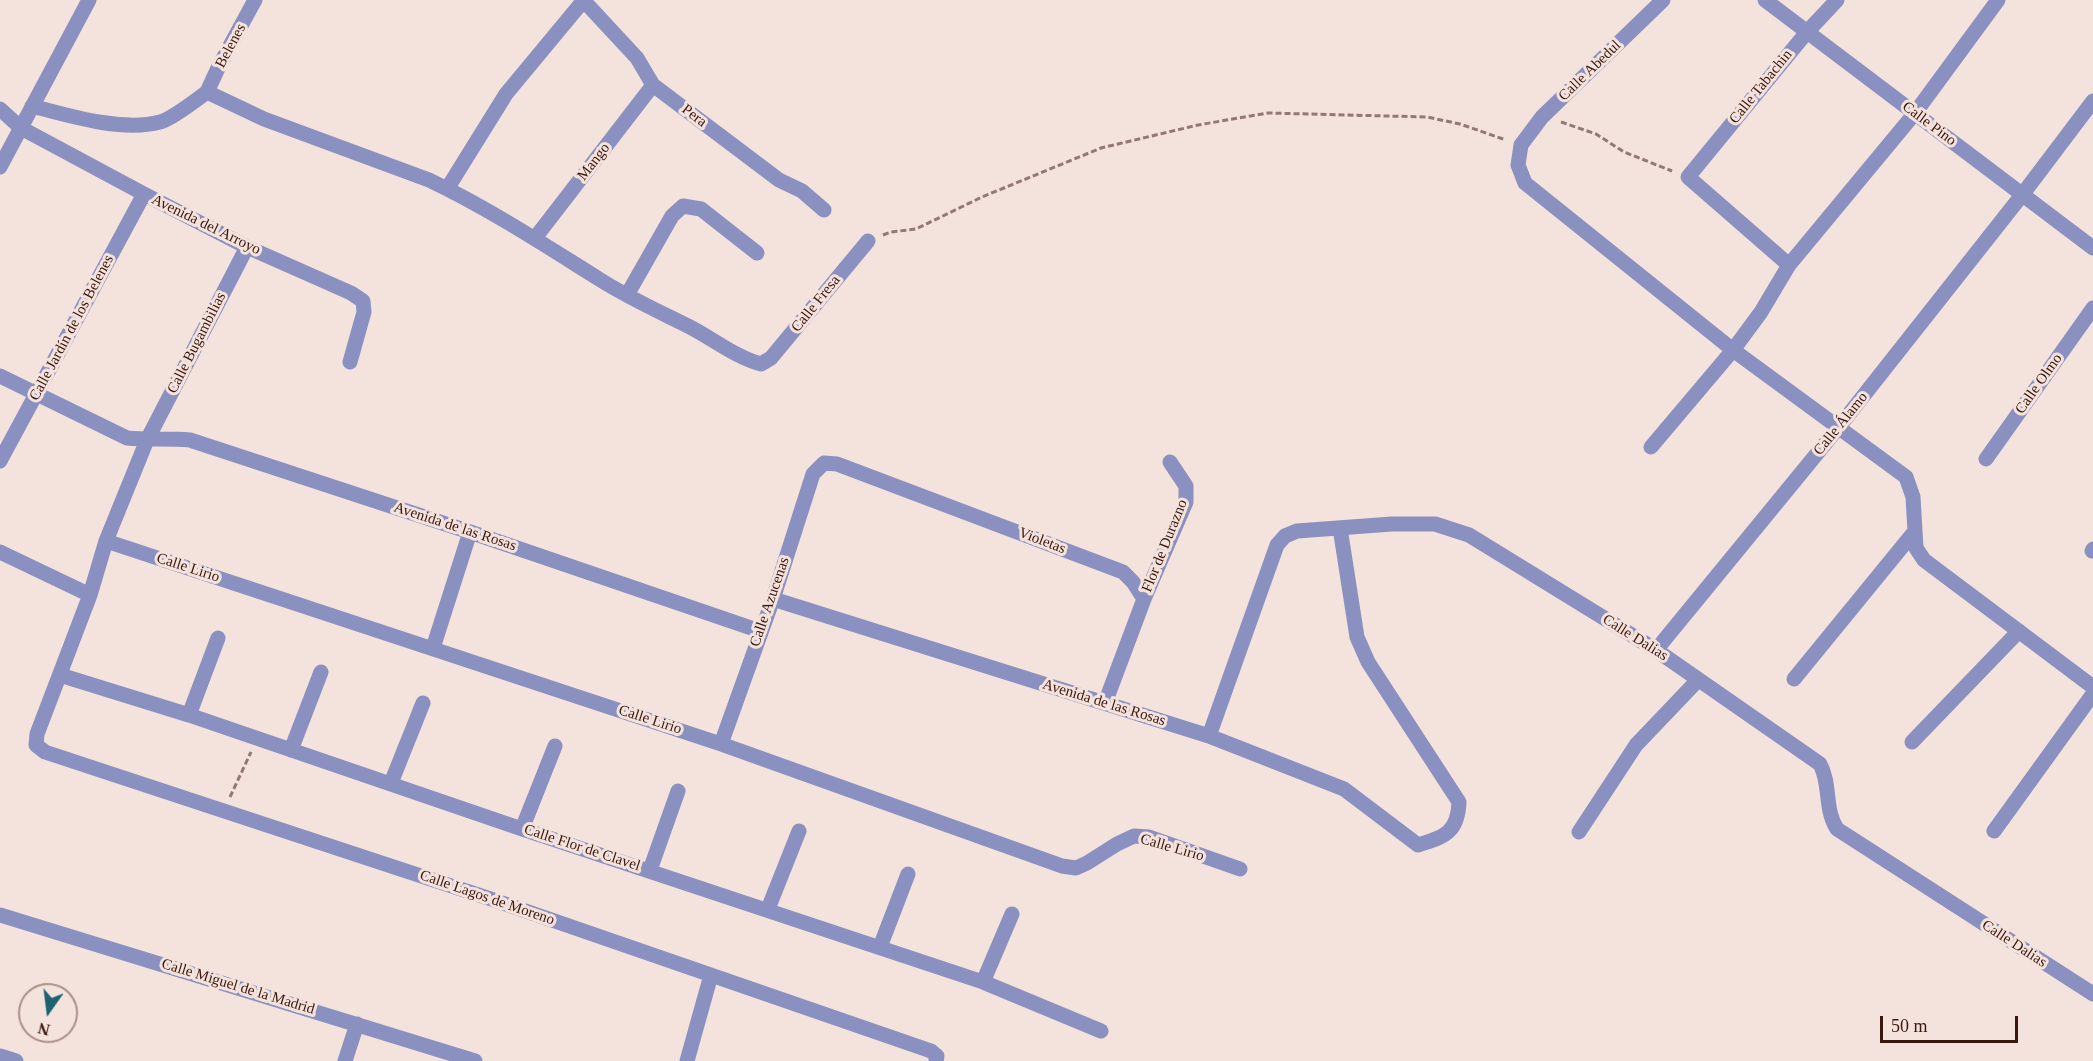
<!DOCTYPE html>
<html>
<head>
<meta charset="utf-8">
<style>
	body { margin:0 }
	#map { position:relative; width:2093px; height:1061px; overflow:hidden; background:#f4e2dc; font-family:"Times New Roman",serif }
	canvas { display:block }
	.north { position:absolute; left:18px; top:983px; width:60px; height:60px; box-sizing:border-box; background:#f4e2dc; border:2px solid #a9928a; border-radius:50%; rotate:194deg; font-size:16px; font-weight:700; line-height:24px; text-align:center; color:#39190f }
	.north::after { content:''; display:block; margin:auto; width:21px; height:27px; background:#1c6273; clip-path:polygon(50% 0,100% 100%,50% 72%,0 100%) }
	.scale { position:absolute; left:1880px; top:1016px; width:138px; height:27px; box-sizing:border-box; border:3px solid #39190f; border-top:0; padding-left:8px; font-size:18px; line-height:21px; white-space:nowrap; color:#39190f; -webkit-text-stroke:4px #f4e2dc; paint-order:stroke }
</style>
</head>
<body>
<div id="map">
<canvas width="2093" height="1061"></canvas>
<div class="north">N</div>
<div class="scale">50 m</div>
</div>
<script>
const c = document.querySelector('canvas').getContext('2d');
c.lineJoin = 'round';
function stroke(path, color, width, dash) { c.strokeStyle = color; c.lineWidth = width; c.lineCap = dash ? 'butt' : 'round'; c.setLineDash(dash || []); c.stroke(path); }
function write(font, color, halo, rows, align = 'center') {
  c.font = font + ' "Times New Roman",serif'; c.lineWidth = 6; c.setLineDash([]); c.textBaseline = 'middle'; c.strokeStyle = halo; c.fillStyle = color; for (const [text, x, y, turn = 0] of rows) {
    c.save(); c.translate(x, y); c.rotate((+turn || 0) * Math.PI / 180); c.textAlign = isNaN(turn) ? turn : align; if (halo) c.strokeText(text, 0, 0); c.fillText(text, 0, 0); c.restore();
  }
}
stroke(new Path2D(`
	M1561,122L1596,134L1624,152L1672,171
	M883,235L891,232L916,229L982,197L1101,148L1198,125L1268,113L1427,117L1460,124L1506,140
	M230,797L251,752`), '#927971', 3, [6, 3]);
stroke(new Path2D(`
	M1663,0L1542,117L1521,145L1518,165L1525,183L1733,350L1906,477L1913,497L1916,548L1924,560L2093,687
	M1765,0L2093,248
	M584,1L637,58L653,85L779,180L802,191L824,210
	M207,92L264,119L429,180C488,208 543,244 599,279C627,297 658,311 688,326C712,338 735,357 761,364L771,358L868,241
	M207,92L219,66L255,0
	M32,106C70,116 122,132 160,122C172,119 196,100 207,92
	M0,109L21,128L144,194L247,247L351,293L363,301L364,312L350,362
	M0,167L89,0
	M447,189L506,94L584,0
	M535,238L653,85
	M247,247L147,440L106,541L90,595L37,734L36,745L45,752L491,899L931,1051L937,1056L936,1061
	M1789,265L1688,177L1807,32L1837,0
	M627,295L672,216L683,206L701,209L757,253
	M0,376L127,438C148,440 169,438 190,440L470,532L760,631
	M1651,447L1733,350L1761,312L1789,265L1915,113L1998,0
	M1986,459L2093,308
	M0,461L144,194
	M106,541L721,744L1062,866L1076,868L1087,863L1117,844L1134,836L1149,837L1240,869
	M2092,551L2093,549
	M0,552L90,595
	M773,599L1209,736L1344,789L1418,845C1445,837 1458,832 1459,802L1368,662L1357,637L1340,528
	M433,648L470,532
	M1656,650L1838,428L2022,195L2093,101
	M60,675L189,715L522,829L983,982L1101,1031
	M1794,679L1915,531
	M1105,703L1144,599L1186,502V486L1170,462
	M189,715L218,638
	M1209,736L1277,545L1285,536L1297,531L1392,524H1435L1469,535L1656,650L1820,764C1831,784 1824,809 1837,829L2093,994
	M1912,742L2019,631
	M721,744L773,599L813,474L824,463L837,464L1123,572L1133,582L1144,599
	M291,750L321,672
	M391,783L423,703
	M522,829L555,746
	M1994,831L2093,694
	M1579,832L1636,745L1698,680
	M650,870L678,791
	M768,909L799,831
	M0,915L475,1061
	M880,947L908,874
	M983,982L1012,914
	M0,1056L16,1061
	M345,1061L357,1024
	M687,1061L711,975`), '#8a91c0', 15);
write('15px', '#39190f', '#f4e2dc', [
	["Belenes",231,46,-62],
	["Calle Abedul",1590,71,-44],
	["Calle Tabachin",1761,87,-51],
	["Pera",694,116,37],
	["Calle Pino",1929,124,37],
	["Mango",594,162,-52],
	["Avenida del Arroyo",206,225,26],
	["Calle Fresa",816,304,-51],
	["Calle Jardín de los Belenes",72,328,-62],
	["Calle Bugambilias",197,343,-63],
	["Calle Olmo",2039,384,-55],
	["Calle Álamo",1841,424,-51],
	["Avenida de las Rosas",455,527,18],
	["Violetas",1042,541,21],
	["Flor de Durazno",1165,546,-68],
	["Calle Lirio",188,568,18],
	["Calle Azucenas",770,602,-71],
	["Calle Dalias",1635,638,32],
	["Avenida de las Rosas",1104,703,17],
	["Calle Lirio",650,720,18],
	["Calle Flor de Clavel",582,848,18],
	["Calle Lirio",1172,848,16],
	["Calle Lagos de Moreno",487,898,19],
	["Calle Dalias",2014,944,33],
	["Calle Miguel de la Madrid",238,987,17]
]);
</script>
</body>
</html>
